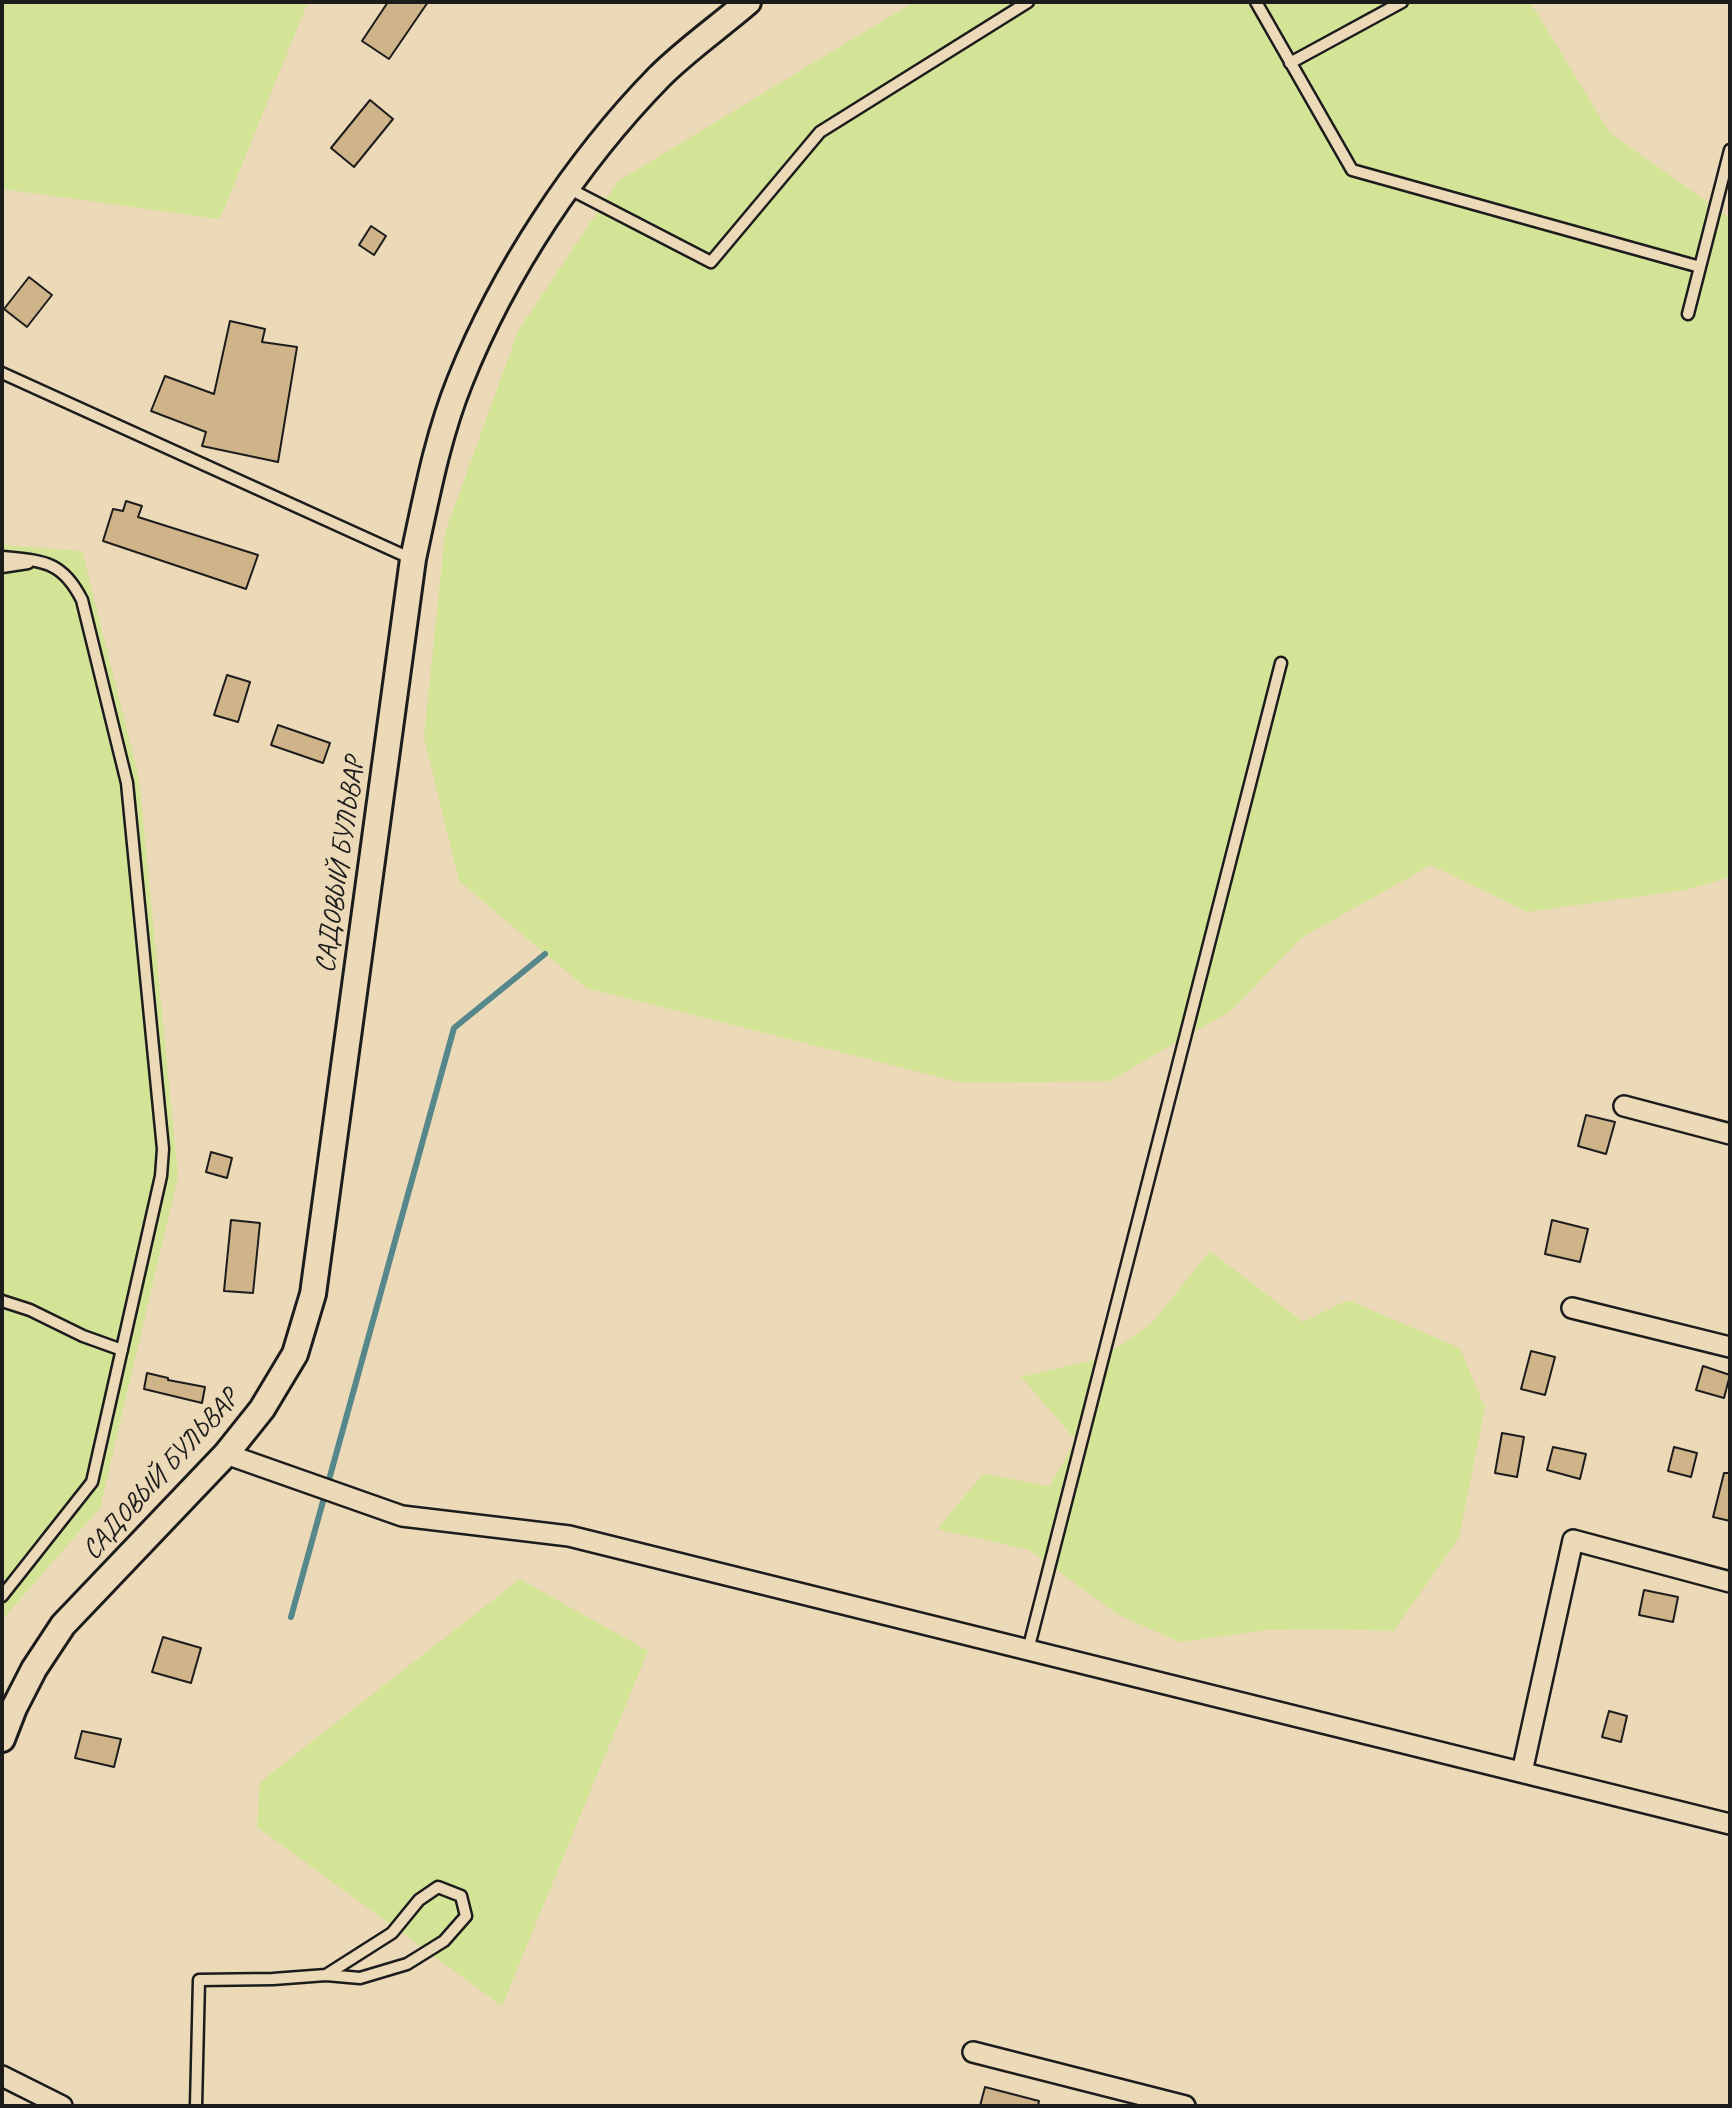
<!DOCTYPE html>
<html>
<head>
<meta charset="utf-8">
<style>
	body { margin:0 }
	#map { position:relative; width:1732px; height:2108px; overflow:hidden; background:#ecd9b7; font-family:Caveat,sans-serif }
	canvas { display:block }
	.frame { position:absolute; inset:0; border:4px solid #1c1c1c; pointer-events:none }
</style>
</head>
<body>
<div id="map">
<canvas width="1732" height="2108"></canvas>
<div class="frame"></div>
</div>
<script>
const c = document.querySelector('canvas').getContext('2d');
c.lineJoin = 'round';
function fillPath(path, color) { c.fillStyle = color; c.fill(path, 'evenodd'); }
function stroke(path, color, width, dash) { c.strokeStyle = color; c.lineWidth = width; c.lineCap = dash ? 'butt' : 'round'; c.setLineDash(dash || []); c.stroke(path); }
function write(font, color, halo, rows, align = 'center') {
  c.font = font + ' Caveat,sans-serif'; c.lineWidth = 5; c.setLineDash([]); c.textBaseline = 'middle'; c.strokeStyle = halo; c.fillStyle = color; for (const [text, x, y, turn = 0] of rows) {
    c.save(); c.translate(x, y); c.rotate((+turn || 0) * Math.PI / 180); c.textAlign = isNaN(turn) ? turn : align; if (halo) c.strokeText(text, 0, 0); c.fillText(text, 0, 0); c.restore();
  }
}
fillPath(new Path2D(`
	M2,2H308L220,219L2,189Z
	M914,2H1530L1610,133L1730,218V877L1685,890L1527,912L1431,865L1301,938L1231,1011L1109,1081L963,1083L586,988L459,881L424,737L445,533L518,331L618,181Z
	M2,545L82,551L139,778L178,1176L100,1508L2,1620Z
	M1210,1251L1303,1322L1348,1300L1460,1348L1485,1408L1459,1537L1394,1631L1328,1629L1267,1630L1179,1642L1117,1614L1029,1550L937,1529L983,1474L1050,1486L1076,1440L1021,1377L1101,1358L1151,1324Z
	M520,1579L648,1651L502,2006L257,1827L260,1782Z`), '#d4e497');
stroke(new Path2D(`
	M291,1617L454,1028L545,954`), '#56878a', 6);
const building = new Path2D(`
	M388,2H428L389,59L362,41Z
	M370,100L393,119L354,167L331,148Z
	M371,226L386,236L374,255L359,245Z
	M29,277L52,295L27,327L4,309Z
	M230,321L265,329L262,342L297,347L278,462L202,446L206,432L151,411L165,376L214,394Z
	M126,501L142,506L138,517L258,555L246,589L103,541L113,509L123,511Z
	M227,675L250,682L238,722L214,715Z
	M278,725L330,743L323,763L271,745Z
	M1586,1115L1615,1122L1606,1154L1578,1146Z
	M211,1152L232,1158L227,1178L206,1172Z
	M231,1220L260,1223L253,1293L224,1291Z
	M1552,1220L1588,1229L1580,1262L1545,1254Z
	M1531,1351L1555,1357L1545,1395L1521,1389Z
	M1703,1366L1730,1375L1724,1398L1696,1390Z
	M147,1373L168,1378V1380L205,1387L202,1403L144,1389Z
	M1502,1433L1524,1437L1517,1477L1495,1473Z
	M1553,1447L1586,1454L1580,1479L1547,1470Z
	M1674,1447L1697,1453L1691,1477L1668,1471Z
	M1724,1473H1730V1521L1713,1517Z
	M1644,1590L1678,1597L1673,1622L1639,1615Z
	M163,1637L201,1648L191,1683L152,1672Z
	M1609,1711L1627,1716L1621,1742L1602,1737Z
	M82,1731L121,1739L114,1767L75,1758Z
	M985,2087L1039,2101L1038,2106H980Z`);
fillPath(building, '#ceb488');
stroke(building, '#1c1c1c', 2);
const service = new Path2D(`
	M1256,2L1352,170L1700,267
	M1290,63L1402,2
	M568,188L711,262L820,132L1028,2
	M1688,314L1730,150
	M2,373L412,559
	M2,557C42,561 62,560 82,600L127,783L163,1149L161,1176L92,1482L2,1596
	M2,567L28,563
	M2,1301L30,1310L83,1336L122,1350
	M1028,1650L1281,663
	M196,2106L199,1980L273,1979L326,1975L360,1978L407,1964L444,1941L466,1916L461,1896L438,1887L419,1900L392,1933L326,1975`);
const minor = new Path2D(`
	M1624,1106L1730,1134
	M1572,1308L1730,1347
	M226,1454L402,1516L569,1536L1730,1824
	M1522,1772L1573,1540L1730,1582
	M973,2052L1185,2106
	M2,2076L62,2106`);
const tertiary = new Path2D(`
	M2,1739L14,1708L34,1669L63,1625L226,1454L262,1409L295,1354L313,1294L413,559C426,499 437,438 460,381C504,271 577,161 659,77C686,50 719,27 748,2`);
stroke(service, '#1c1c1c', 15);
stroke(minor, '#1c1c1c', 24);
stroke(tertiary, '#1c1c1c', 30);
stroke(service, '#ecd9b7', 10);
stroke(minor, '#ecd9b7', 19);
stroke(tertiary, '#ecd9b7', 24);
write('28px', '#1c1c1c', '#ecd9b7', [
	["САДОВЫЙ БУЛЬВАР",341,865,-82],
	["САДОВЫЙ БУЛЬВАР",161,1475,-48]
]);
</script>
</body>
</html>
